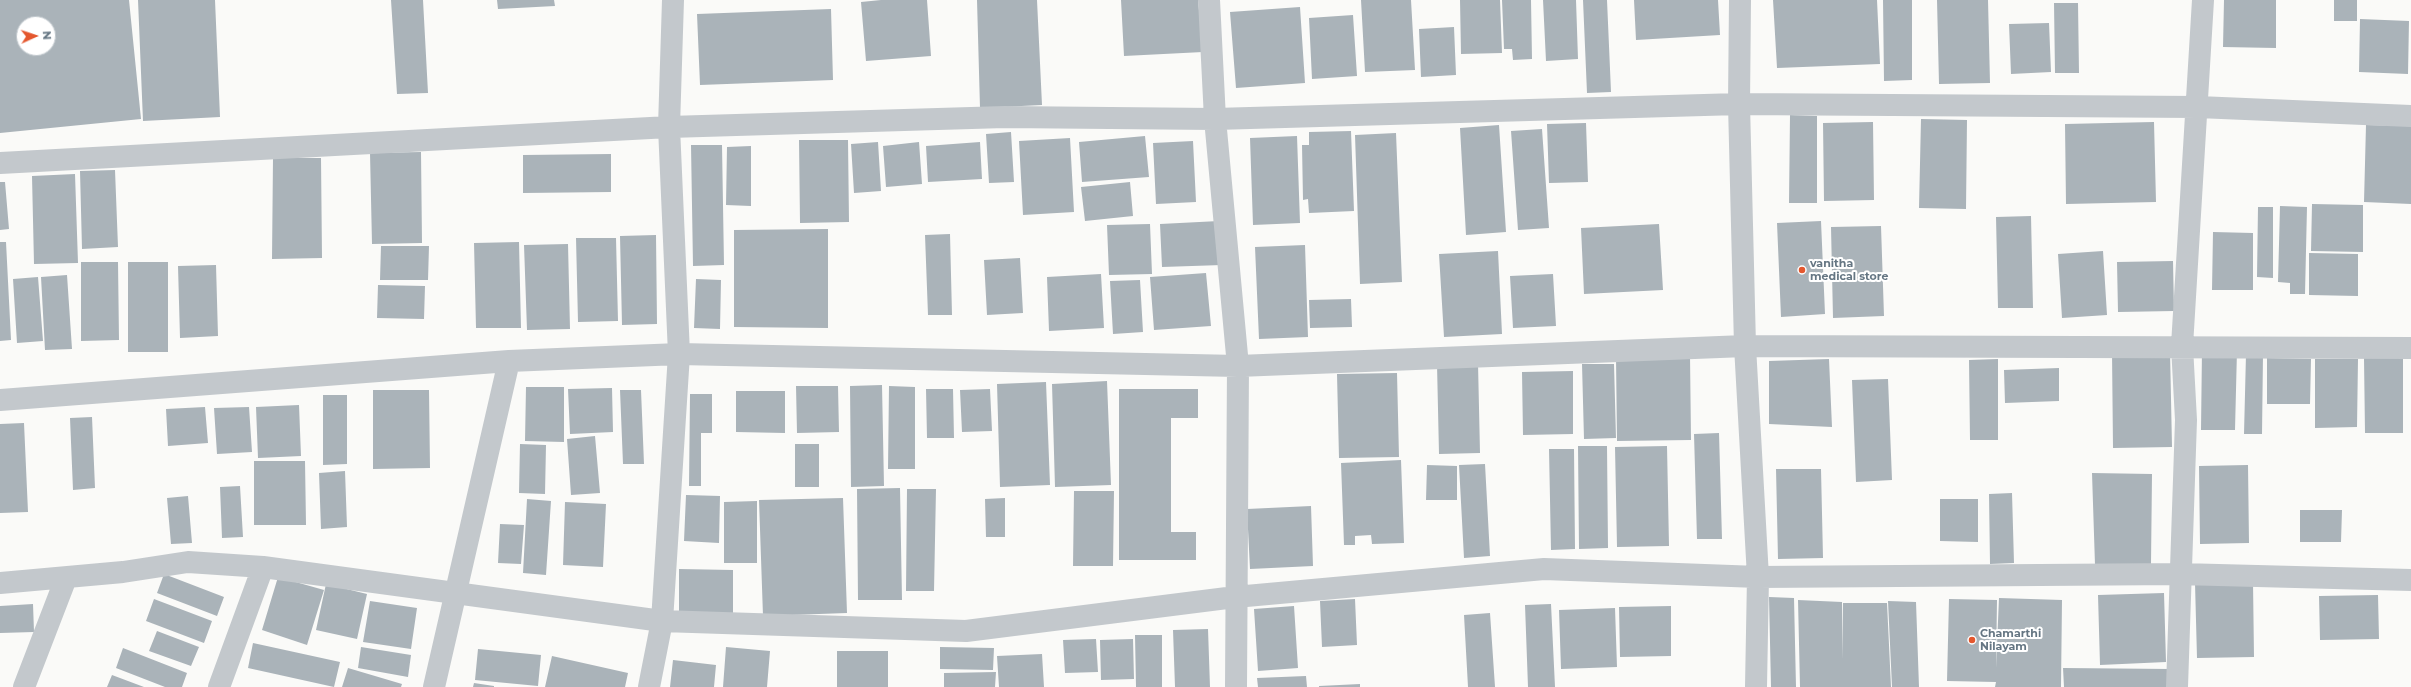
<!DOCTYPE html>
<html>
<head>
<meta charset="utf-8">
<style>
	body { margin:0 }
	#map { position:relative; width:2411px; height:687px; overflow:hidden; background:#fafaf8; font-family:Montserrat,sans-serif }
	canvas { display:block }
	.north { position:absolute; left:16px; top:16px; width:40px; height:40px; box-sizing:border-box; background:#fff; border:1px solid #c1c8cd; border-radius:50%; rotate:87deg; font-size:11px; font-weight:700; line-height:16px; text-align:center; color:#657683 }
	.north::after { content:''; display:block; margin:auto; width:14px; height:18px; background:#e4572e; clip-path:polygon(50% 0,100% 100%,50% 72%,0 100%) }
</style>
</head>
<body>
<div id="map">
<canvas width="2411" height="687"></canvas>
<div class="north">N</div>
</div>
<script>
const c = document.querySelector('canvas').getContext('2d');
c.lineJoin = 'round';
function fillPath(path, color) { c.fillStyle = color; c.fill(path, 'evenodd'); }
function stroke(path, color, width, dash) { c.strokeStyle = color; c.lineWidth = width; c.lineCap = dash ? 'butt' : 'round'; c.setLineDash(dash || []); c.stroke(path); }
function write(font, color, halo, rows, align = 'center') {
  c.font = font + ' Montserrat,sans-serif'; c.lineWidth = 4; c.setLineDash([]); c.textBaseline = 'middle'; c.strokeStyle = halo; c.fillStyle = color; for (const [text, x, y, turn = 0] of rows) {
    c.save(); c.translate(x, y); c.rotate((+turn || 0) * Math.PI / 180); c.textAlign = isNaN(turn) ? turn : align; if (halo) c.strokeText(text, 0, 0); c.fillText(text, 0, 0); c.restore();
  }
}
fillPath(new Path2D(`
	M0,0H129L141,119L0,133ZM24,24H48V48H24Z
	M138,0H215L220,117L143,121Z
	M391,0H423L428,93L397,94Z
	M497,0H554L555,6L498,9Z
	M881,0H927L931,56L866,61L861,2Z
	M977,0H1037L1042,105L980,108Z
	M1121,0H1198L1203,52L1124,56Z
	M1361,0H1411L1415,70L1365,72Z
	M1460,0H1500L1502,53L1461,54Z
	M1502,0H1531L1532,59L1513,60L1512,49H1504Z
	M1543,0H1576L1578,59L1546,61Z
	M1583,0H1607L1611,92L1587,93Z
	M1634,0H1718L1720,35L1636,40Z
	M1773,0H1877L1880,64L1777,68Z
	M1883,0H1912V80L1884,81Z
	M1937,0H1988L1990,83L1939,84Z
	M2224,0H2276V48L2223,47Z
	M2334,0H2357V21H2334Z
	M2054,3H2078L2079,73H2055Z
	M1300,7L1305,83L1236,88L1230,12Z
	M831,9L833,80L700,85L697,14Z
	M1353,15L1357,76L1312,79L1309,18Z
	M2360,19L2409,21L2408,74L2359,72Z
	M2049,23L2051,72L2011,74L2009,24Z
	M1454,27L1456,75L1421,77L1419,29Z
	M1790,115L1817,116V203H1789Z
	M1921,119L1967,120L1966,209L1919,208Z
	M1873,122L1874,200L1824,201L1823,123Z
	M2154,122L2156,202L2066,204L2065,124Z
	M1586,123L1588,182L1549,183L1547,124Z
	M1499,125L1506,232L1466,235L1460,128Z
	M2366,125L2411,126V204L2364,202Z
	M1542,129L1549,228L1518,230L1511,131Z
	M1351,131L1354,211L1309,213L1308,199L1303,200L1302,145H1309V132Z
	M1011,132L1014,182L989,183L986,134Z
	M1396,133L1402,282L1360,284L1355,135Z
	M1145,136L1149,177L1082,182L1079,142Z
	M1297,136L1300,223L1253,225L1250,138Z
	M1070,138L1074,212L1023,215L1019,141Z
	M799,140H848L849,222L800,223Z
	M1193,141L1196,202L1156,204L1153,143Z
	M878,142L881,191L854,193L851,144Z
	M919,142L922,184L886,187L883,146Z
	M980,142L982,179L928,182L926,146Z
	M691,145H722L724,265L693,266Z
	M751,146V206L726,205L727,147Z
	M421,152L422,243L372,244L370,153Z
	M611,154V192L523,193V155Z
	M273,158H321L322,258L272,259Z
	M115,170L118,247L82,249L80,171Z
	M75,174L78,263L34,264L32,176Z
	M0,182H5L9,229L0,230Z
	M1130,182L1133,216L1085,221L1081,187Z
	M2312,204L2363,205V252L2311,251Z
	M2280,206L2307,207L2305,294H2290V283L2278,282Z
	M2258,207H2273V278L2257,277Z
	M2031,216L2033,308H1998L1996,217Z
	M1219,221L1222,265L1162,267L1160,224Z
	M1821,221L1825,314L1781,317L1777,223Z
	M1150,224L1152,274L1109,275L1107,225Z
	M1659,224L1663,290L1584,294L1581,228Z
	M1881,226L1884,316L1833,318L1831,227Z
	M828,229V328L734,327V230Z
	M2213,232L2253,233V290H2212Z
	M950,234L952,315H928L925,235Z
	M656,235L657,324L622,325L620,236Z
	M576,238H616L618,321L578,322Z
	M0,242H6L11,340L0,341Z
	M519,242L521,328H476L474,243Z
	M568,244L570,329L527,330L524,245Z
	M1305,245L1308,337L1259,339L1255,247Z
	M381,246H429L428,280H380Z
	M1498,251L1502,334L1444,337L1439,254Z
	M2103,251L2107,315L2062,318L2058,254Z
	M2309,253L2358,254V296L2309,295Z
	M1020,258L1023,313L987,315L984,260Z
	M2173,261L2174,311L2118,312L2117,262Z
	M81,262H118L119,340L81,341Z
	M128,262H168V352H128Z
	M216,265L218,336L180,338L178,266Z
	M1206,273L1211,326L1154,330L1150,277Z
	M1101,274L1104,328L1049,331L1047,277Z
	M1553,274L1556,326L1513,328L1510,276Z
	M67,275L72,349L45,350L41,277Z
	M38,277L43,341L17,343L13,279Z
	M696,279L721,280L720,329L694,328Z
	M1140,280L1143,332L1113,334L1110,281Z
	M378,285L425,286L424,319L377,318Z
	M1351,299L1352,327L1310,328L1309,300Z
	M2202,349L2237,350L2235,430H2201Z
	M2170,350L2172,447L2113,448L2112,352Z
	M2246,354H2263L2262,434H2244Z
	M1690,355L1691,440L1617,441L1616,357Z
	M2267,358L2311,359L2310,404H2267Z
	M2364,358H2403V433H2365Z
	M1829,359L1832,427L1769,424V361Z
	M1998,359V440H1970L1969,360Z
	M2315,359H2358L2357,427L2315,428Z
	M1478,363L1480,453L1439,454L1437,364Z
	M1582,364H1614L1616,438L1584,439Z
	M2059,368V401L2005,403L2004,370Z
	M1573,371V434L1523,435L1522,372Z
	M1397,373L1399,457L1339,458L1337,374Z
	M1888,379L1892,480L1856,482L1852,380Z
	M1107,381L1111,485L1055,487L1052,384Z
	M1046,382L1050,485L1000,487L997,384Z
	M882,385L884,486L851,487L850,386Z
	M796,386H838L839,432L797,433Z
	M889,386L915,387V469H888Z
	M526,387H564V442L525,441Z
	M612,388L613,432L570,434L568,389Z
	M926,389H953L954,438H927Z
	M990,389L992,431L962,432L960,390Z
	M1119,389H1198V418H1171V532H1196V560H1119Z
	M373,390H429L430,468L373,469Z
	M620,390H641L644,464H623Z
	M736,391H785V433L736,432Z
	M690,394H712V433H701V486H689Z
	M323,395H347V464L323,465Z
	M299,405L301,456L258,458L256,407Z
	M205,407L208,443L168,446L166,409Z
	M249,407L252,452L217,454L214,408Z
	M92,417L95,488L73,490L70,418Z
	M24,423L28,512L0,513V424Z
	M1719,433L1722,539H1697L1694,434Z
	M595,436L600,493L571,495L567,439Z
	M520,444L546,445L545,494L519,493Z
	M795,444H819V487H795Z
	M1578,446H1607L1608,548L1579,549Z
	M1667,446L1669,546L1617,547L1615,447Z
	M1549,449H1574L1575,549L1551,550Z
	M1401,460L1404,543L1372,544L1371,535L1355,536V545H1344L1341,463Z
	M254,461H305L306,525H254Z
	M1485,464L1490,556L1464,558L1459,465Z
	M1427,465L1457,466V500H1426Z
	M2248,465L2249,543L2200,544L2199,466Z
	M1776,469H1821L1823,558L1778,559Z
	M345,471L347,527L321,529L319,473Z
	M2092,473L2152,474L2151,564L2095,565Z
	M240,486L243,537L222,538L220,487Z
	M900,488L902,600H858L857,489Z
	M907,489H936L934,591H906Z
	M1074,491H1114L1113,566H1073Z
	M2012,493L2014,563L1990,564L1989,494Z
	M686,495L720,496L719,543L684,541Z
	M188,496L192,543L171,544L167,498Z
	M843,498L847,613L763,616L759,500Z
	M1005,498V537H986L985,499Z
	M527,499L551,501L546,575L523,573Z
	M1940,499H1978V542L1940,541Z
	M757,501V563H724V502Z
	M565,502L606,504L603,567L563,565Z
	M1311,506L1313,566L1250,569L1247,509Z
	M2300,510H2342L2341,542H2300Z
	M500,524L524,525L521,564L498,563Z
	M679,569L733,570V616L679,614Z
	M164,574L224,597L217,616L157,593Z
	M278,577L324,590L307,645L262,630Z
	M2253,582L2254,657L2197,658L2195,583Z
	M326,584L367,594L357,639L316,630Z
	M2164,593L2166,662L2100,665L2098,595Z
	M2378,595L2379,639L2320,640L2319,596Z
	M1769,597L1794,598L1796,687H1771Z
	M1999,598L2062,600L2061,687H1995L1996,682L1947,681L1949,599L1997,600L1996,668Z
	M154,599L212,621L204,643L146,621Z
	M1355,599L1357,645L1322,647L1320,601Z
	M1798,600L1842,602L1843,660V603H1887L1891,687H1800Z
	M370,601L417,608L411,649L363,642Z
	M1888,601L1916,602L1919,687H1892Z
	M33,604L34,632L0,633V606Z
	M1551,604L1555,687H1528L1525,605Z
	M1294,606L1298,668L1258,671L1254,609Z
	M1671,606V656L1620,657L1619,607Z
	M1615,608L1617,667L1561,669L1559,610Z
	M1490,613L1495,687H1468L1464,615Z
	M1208,629L1210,687H1175L1173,630Z
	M157,631L199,647L191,666L149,651Z
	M1135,635H1162V687H1136Z
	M1096,639L1098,672L1065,673L1063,640Z
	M1133,639L1134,679L1101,680L1100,640Z
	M253,643L340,662L334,687L248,668Z
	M361,647L411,655L408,677L358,668Z
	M726,647L770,651L767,687H723Z
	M940,647L994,648L993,670L940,669Z
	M123,648L187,673L182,687H165L116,668Z
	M478,649L541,655L538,686L475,680Z
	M837,651H888V687H837Z
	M1042,654L1044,687H999L997,656Z
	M552,656L628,673L625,687H545Z
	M673,660L716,665L714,687H670Z
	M348,668L402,684L401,687H342Z
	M2063,668L2170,669L2169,687H2064Z
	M996,672L995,687H944V673Z
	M112,675L144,687H107Z
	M1306,676L1307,687H1258L1257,678Z
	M474,683L494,686V687H473Z
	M1360,684V687H1319V686Z`), '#aab3b9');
stroke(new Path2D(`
	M1209,0L1215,119L1238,366L1236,687
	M1740,0L1739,104L1745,346L1758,577L1756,687
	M0,163L669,127L1005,117L1215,119L1739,104L2198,107L2411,116
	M0,400L509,361L679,354L1238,366L1745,346L2411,348
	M0,583L123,572L188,562L263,567L662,621L966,631L1235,597L1544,569L1758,577L2180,574L2411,580
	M24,687L66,578
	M219,687L263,567
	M434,687L509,361
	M649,687L662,621L679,354L669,127L673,0
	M2177,687L2186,420L2182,346L2203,0`), '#c3c8cc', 22);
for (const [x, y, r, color] of [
	[1802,270,4,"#e4572e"],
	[1972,640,4,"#e4572e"]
]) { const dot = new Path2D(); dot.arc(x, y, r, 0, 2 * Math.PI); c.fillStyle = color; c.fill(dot); stroke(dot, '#fff', 1.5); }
write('bold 11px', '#657683', '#fff', [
	["vanitha",1810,264],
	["medical store",1810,277],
	["Chamarthi",1980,634],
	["Nilayam",1980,647]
], 'left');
</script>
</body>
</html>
